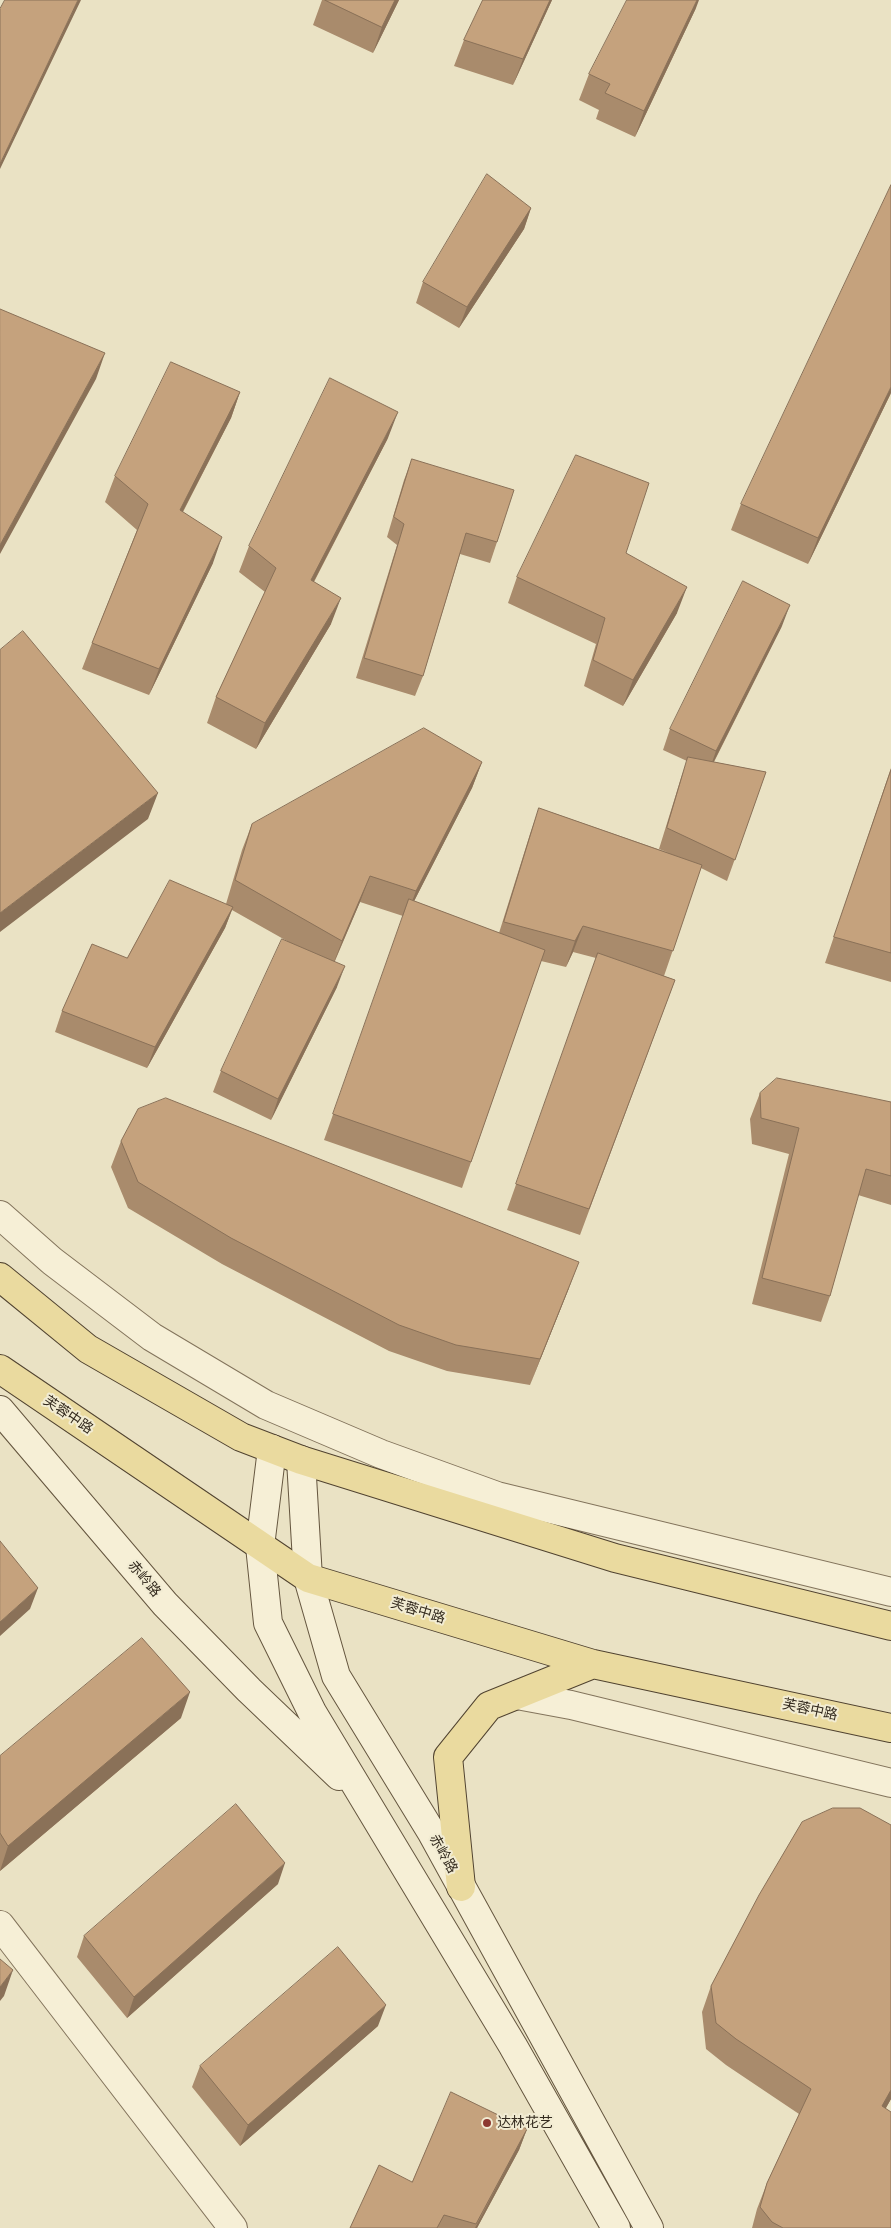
<!DOCTYPE html>
<html>
<head>
<meta charset="utf-8">
<style>
	body { margin:0 }
	canvas { display:block; background:#eae2c4 }
</style>
</head>
<body>
<canvas width="891" height="2228"></canvas>
<script>
const c = document.querySelector('canvas').getContext('2d');
c.lineJoin = 'round';
function stroke(path, color, width, dash) { c.strokeStyle = color; c.lineWidth = width; c.lineCap = dash ? 'butt' : 'round'; c.setLineDash(dash || []); c.stroke(path); }
function fillPath(path, color) { c.fillStyle = color; c.fill(path, 'evenodd'); }
function write(font, color, halo, rows, align = 'center') {
  c.font = font + ' "PT Serif","Noto Sans SC",serif'; c.lineWidth = 4; c.setLineDash([]); c.textBaseline = 'middle'; c.strokeStyle = halo; c.fillStyle = color; for (const [text, x, y, turn = 0] of rows) {
    c.save(); c.translate(x, y); c.rotate((+turn || 0) * Math.PI / 180); c.textAlign = isNaN(turn) ? turn : align; if (halo) c.strokeText(text, 0, 0); c.fillText(text, 0, 0); c.restore();
  }
}
const minor = new Path2D(`
	M0,1925L233,2228`);
const tertiary = new Path2D(`
	M0,1215L52,1261L152,1337L266,1405L381,1454L497,1496L891,1592
	M517,1695L571,1705L891,1783`);
const secondary = new Path2D(`
	M0,1410L165,1604L249,1690L339,1776
	M272,1449L260,1546L268,1623L312,1712L513,2046L616,2228
	M301,1460L308,1578L336,1676L432,1833L649,2228`);
const primary = new Path2D(`
	M0,1277L88,1349L241,1437L301,1460L615,1558L891,1626
	M0,1369L308,1578L593,1664L891,1728
	M461,1887L448,1757L489,1706L593,1664`);
stroke(minor, '#83745c', 30);
stroke(tertiary, '#83745c', 30);
stroke(secondary, '#65563f', 30);
stroke(primary, '#514330', 30);
stroke(minor, '#f6efd6', 28);
stroke(tertiary, '#f6efd6', 28);
stroke(secondary, '#f6efd6', 28);
stroke(primary, '#eada9f', 28);
fillPath(new Path2D(`
	M322,0H399L373,53L313,25Z
	M483,0H552L513,85L454,66L464,40Z
	M696,8L635,137L596,119L599,110L579,100L589,74Z
	M531,208L524,229L459,328L416,303L423,282Z
	M240,392L231,418L183,512L213,563L149,695L82,669L92,643L137,530L105,502L115,476Z
	M891,393L808,564L731,530L741,504Z
	M388,438L314,582L331,624L256,749L207,723L216,697L265,592L239,572L249,546Z
	M412,459L497,542L490,563L460,554L423,676L415,696L356,678L397,545L387,537L404,480Z
	M626,553L677,613L623,706L584,686L596,644L508,603L517,577Z
	M782,626L714,762L766,772L727,881L701,868L664,976L675,980L580,1235L507,1210L596,958L573,952L566,967L541,961L462,1188L324,1140L403,916L360,902L335,961L337,987L271,1120L213,1092L221,1071L287,941L232,910L225,928L147,1068L55,1032L62,1011L127,958L226,904L242,850L252,824L482,762L472,788L414,901L499,933L530,834L539,808L669,853L659,849L681,778L687,761L663,750L670,729Z
	M891,768V982L825,963Z
	M760,1093L891,1102V1205L858,1195L830,1296L821,1322L752,1304L789,1154L752,1144L750,1119Z
	M121,1141L569,1288L530,1385L447,1371L389,1351L222,1264L128,1208L111,1167Z
	M181,1718L0,1871V1756Z
	M891,1825V2099L886,2108L891,2228H752L757,2209L767,2183L799,2114L726,2065L706,2049L702,2012L711,1986Z
	M278,1884L127,2018L77,1957L84,1936Z
	M378,2026L240,2146L192,2087L200,2066Z
	M527,2129L519,2150L477,2228H350L412,2182Z`), '#a98b6c');
fillPath(new Path2D(`
	M78,0H81L0,169V164Z
	M395,0H399L373,53L382,27Z
	M550,0H552L513,85L523,59Z
	M697,0H699L696,8L635,137L644,111Z
	M531,208L524,229L459,328L467,307Z
	M105,353L96,379L0,554V545Z
	M891,387V393L808,564L818,538Z
	M240,392L231,418L170,536L180,510Z
	M398,412L388,438L301,606L311,580Z
	M222,537L213,563L149,695L159,669Z
	M687,587L677,613L623,706L633,680Z
	M341,598L331,624L256,749L265,723Z
	M790,605L782,626L709,771L716,751Z
	M482,762L472,788L406,917L416,891Z
	M158,793L148,819L0,932V913Z
	M370,876L360,902L332,967L342,941Z
	M233,907L225,928L147,1068L155,1047Z
	M583,926L573,952L566,967L575,941Z
	M345,966L337,987L271,1120L278,1099Z
	M579,1262L569,1288L530,1385L540,1359Z
	M38,1588L30,1609L0,1636V1622Z
	M190,1692L181,1718L0,1871L8,1846Z
	M285,1863L278,1884L127,2018L134,1997Z
	M13,1970L4,1996L0,2001V1987Z
	M386,2005L378,2026L240,2146L248,2125Z
	M891,2090V2099L872,2132L882,2106Z
	M527,2129L519,2150L477,2228H475Z`), '#8a7158');
const building = new Path2D(`
	M5,0H78L0,164V9Z
	M325,0H395L382,27Z
	M483,0H550L523,59L464,40Z
	M627,0H697L644,111L605,93L610,84L589,74Z
	M487,174L531,208L467,307L423,282Z
	M891,185V387L818,538L741,504Z
	M0,309L105,353L0,545Z
	M171,362L240,392L180,510L222,537L159,669L92,643L148,504L115,476Z
	M330,378L398,412L311,580L341,598L265,723L216,697L276,568L249,546Z
	M576,455L649,483L626,553L687,587L633,680L593,660L605,618L517,577Z
	M412,459L514,490L497,542L466,533L423,676L364,658L404,524L394,517Z
	M743,581L790,605L716,751L670,729Z
	M23,631L158,793L0,913V650Z
	M424,728L482,762L416,891L370,876L342,941L235,880L252,824Z
	M688,757L766,772L735,860L667,828Z
	M891,770V953L834,937Z
	M539,808L702,865L673,951L583,926L575,941L504,922Z
	M170,880L233,907L155,1047L62,1011L92,944L127,958Z
	M409,899L545,950L471,1162L333,1114Z
	M282,939L345,966L278,1099L221,1071Z
	M598,953L675,980L589,1209L516,1184Z
	M777,1078L891,1102V1176L866,1169L830,1296L762,1278L799,1128L761,1118L760,1093Z
	M166,1098L579,1262L540,1359L456,1345L399,1325L231,1238L138,1182L121,1141L138,1109Z
	M0,1541L38,1588L0,1622Z
	M142,1638L190,1692L8,1846L0,1833V1756Z
	M236,1804L285,1863L134,1997L84,1936Z
	M833,1808H860L891,1825V2090L882,2106L891,2112V2228H783L772,2222L760,2207L767,2183L811,2089L736,2039L716,2023L711,1986L759,1895L802,1822Z
	M338,1947L386,2005L248,2125L200,2066Z
	M0,1959L13,1970L0,1987Z
	M451,2092L527,2129L476,2224L444,2215L437,2228H350L379,2165L412,2182Z`);
fillPath(building, '#c5a27d');
stroke(building, '#8a7158', 1);
for (const [x, y, r, color] of [
	[487,2123,5,"#8d3931"]
]) { const dot = new Path2D(); dot.arc(x, y, r, 0, 2 * Math.PI); c.fillStyle = color; c.fill(dot); stroke(dot, '#f2ecd3', 2); }
write('14px', '#342b1f', '#f2ecd3', [
	["芙蓉中路",68,1415,34],
	["赤岭路",144,1579,50],
	["芙蓉中路",418,1611,17],
	["芙蓉中路",810,1710,12],
	["赤岭路",443,1854,61]
]);
write('14px', '#342b1f', '#f2ecd3', [
	["达林花艺",497,2123]
], 'left');
</script>
</body>
</html>
